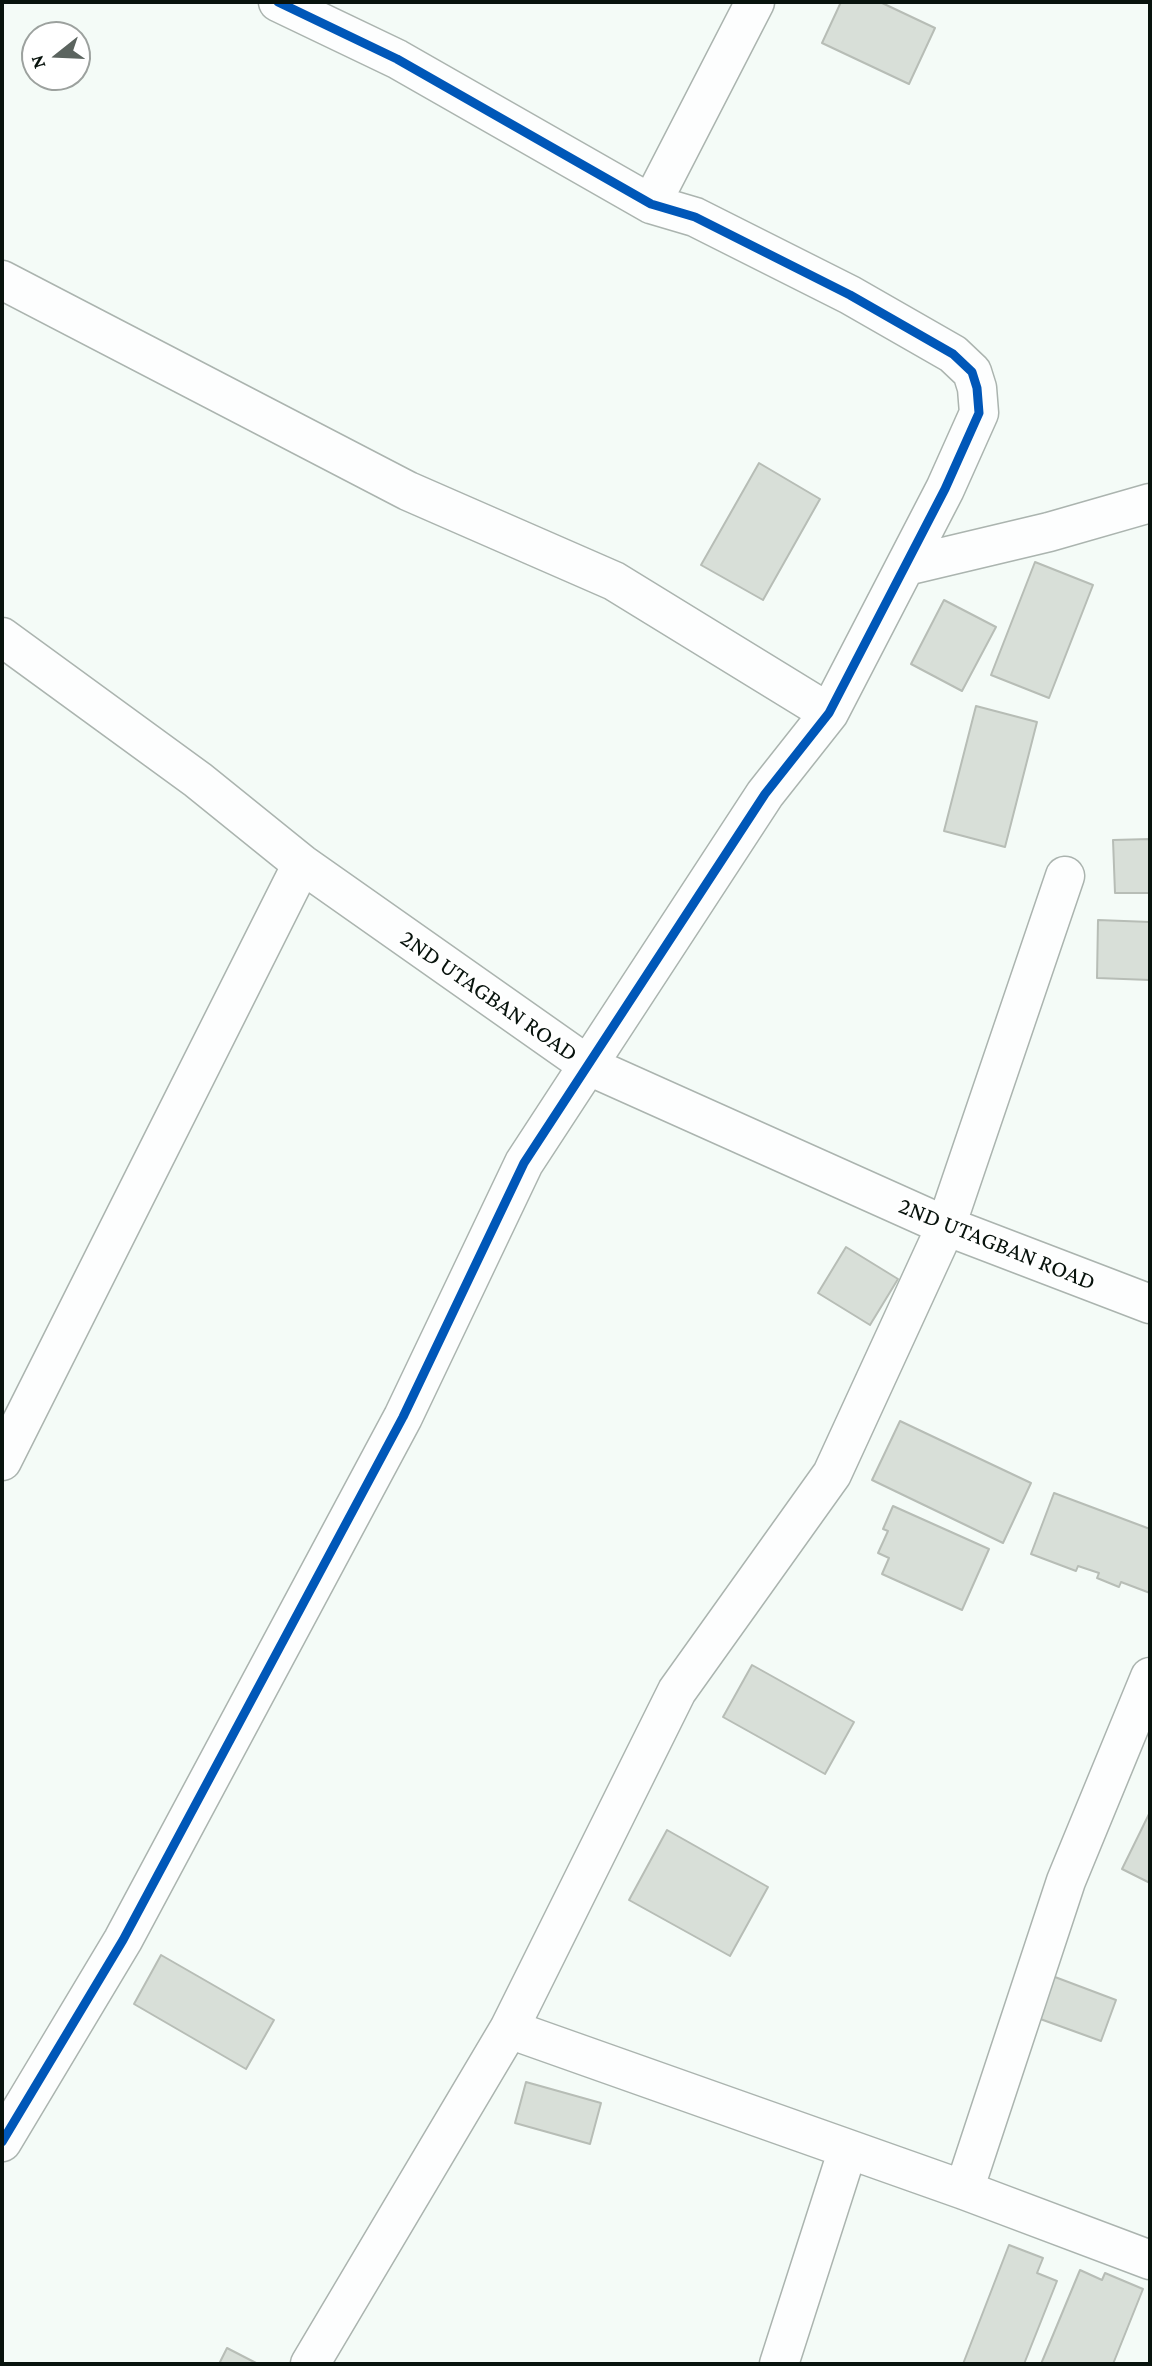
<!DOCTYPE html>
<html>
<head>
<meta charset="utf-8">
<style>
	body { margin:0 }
	#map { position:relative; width:1152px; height:2366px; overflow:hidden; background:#f4fbf7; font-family:"Crimson Pro",serif }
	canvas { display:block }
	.frame { position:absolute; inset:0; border:4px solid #08130d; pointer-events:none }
	.north { position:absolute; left:21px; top:21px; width:70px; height:70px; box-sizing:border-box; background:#fff; border:2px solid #9ca19e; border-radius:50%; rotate:252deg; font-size:19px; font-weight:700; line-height:28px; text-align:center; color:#08130d }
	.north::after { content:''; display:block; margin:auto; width:24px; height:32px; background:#5b645f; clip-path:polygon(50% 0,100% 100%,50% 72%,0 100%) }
</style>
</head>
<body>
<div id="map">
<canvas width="1152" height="2366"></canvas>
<div class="frame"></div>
<div class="north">N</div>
</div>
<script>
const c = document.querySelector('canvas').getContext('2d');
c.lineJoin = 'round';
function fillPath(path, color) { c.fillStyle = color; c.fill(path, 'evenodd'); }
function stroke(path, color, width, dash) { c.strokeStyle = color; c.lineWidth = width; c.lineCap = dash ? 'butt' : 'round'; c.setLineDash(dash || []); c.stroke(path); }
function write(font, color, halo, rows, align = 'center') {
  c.font = font + ' "Crimson Pro",serif'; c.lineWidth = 5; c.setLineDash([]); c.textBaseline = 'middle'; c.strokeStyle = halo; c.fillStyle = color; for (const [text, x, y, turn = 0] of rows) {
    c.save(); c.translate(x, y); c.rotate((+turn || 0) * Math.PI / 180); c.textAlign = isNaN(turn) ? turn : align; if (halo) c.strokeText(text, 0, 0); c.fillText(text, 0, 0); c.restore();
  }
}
const building = new Path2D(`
	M841,2H880L935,28L909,84L822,43Z
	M759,463L820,499L763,600L701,565Z
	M1035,562L1093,585L1049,698L991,675Z
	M944,600L996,627L962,691L911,664Z
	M976,706L1037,722L1005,847L944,831Z
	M1150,839V893H1115L1113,840Z
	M1098,920L1150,922V980L1097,978Z
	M846,1247L898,1279L870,1325L818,1293Z
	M900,1421L1031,1483L1003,1543L872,1480Z
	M1054,1493L1150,1529V1593L1121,1582L1119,1587L1097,1578L1099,1573L1078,1566L1076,1571L1031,1554Z
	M893,1506L989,1549L962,1610L882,1574L889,1558L878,1553L888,1531L883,1529Z
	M752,1665L854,1722L825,1774L723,1717Z
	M1150,1812V1883L1122,1869Z
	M667,1830L768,1887L730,1956L629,1900Z
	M161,1955L274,2020L246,2069L134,2004Z
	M1047,1974L1116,2000L1101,2041L1032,2016Z
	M526,2082L601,2103L590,2144L515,2123Z
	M1009,2245L1043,2258L1037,2273L1057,2281L1024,2364H963Z
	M1080,2270L1102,2280L1105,2273L1143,2289L1113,2364H1041Z
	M227,2348L258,2364H219Z`);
fillPath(building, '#d8dfd8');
stroke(building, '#b7bdb6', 2);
const minor = new Path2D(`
	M651,204L755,2
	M2,280L408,491L614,581L829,713
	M906,566L1049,532L1150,503
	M2,637L198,780L302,864L589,1066L946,1226L1150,1304
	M2,1461L302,864
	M509,2029L964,2190L1150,2260
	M2,2142L123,1940L403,1417L524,1163L765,794L829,713L945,489L979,413L977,388L972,372L953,354L850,295L695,217L651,204L397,59L278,2
	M964,2190L1066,1881L1150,1677
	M310,2364L509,2029L677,1691L832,1474L946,1226L1065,876
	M779,2364L848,2149`);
stroke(minor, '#abb4af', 41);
stroke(minor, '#fdfefe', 38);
stroke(new Path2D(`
	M2,2142L123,1940L403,1417L524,1163L765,794L829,713L945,489L979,413L977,388L972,372L953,354L850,295L695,217L651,204L397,59L278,2`), '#0057b8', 9);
write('24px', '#08130d', '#fff', [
	["2ND UTAGBAN ROAD",489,996,35],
	["2ND UTAGBAN ROAD",997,1244,22]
]);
</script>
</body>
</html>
